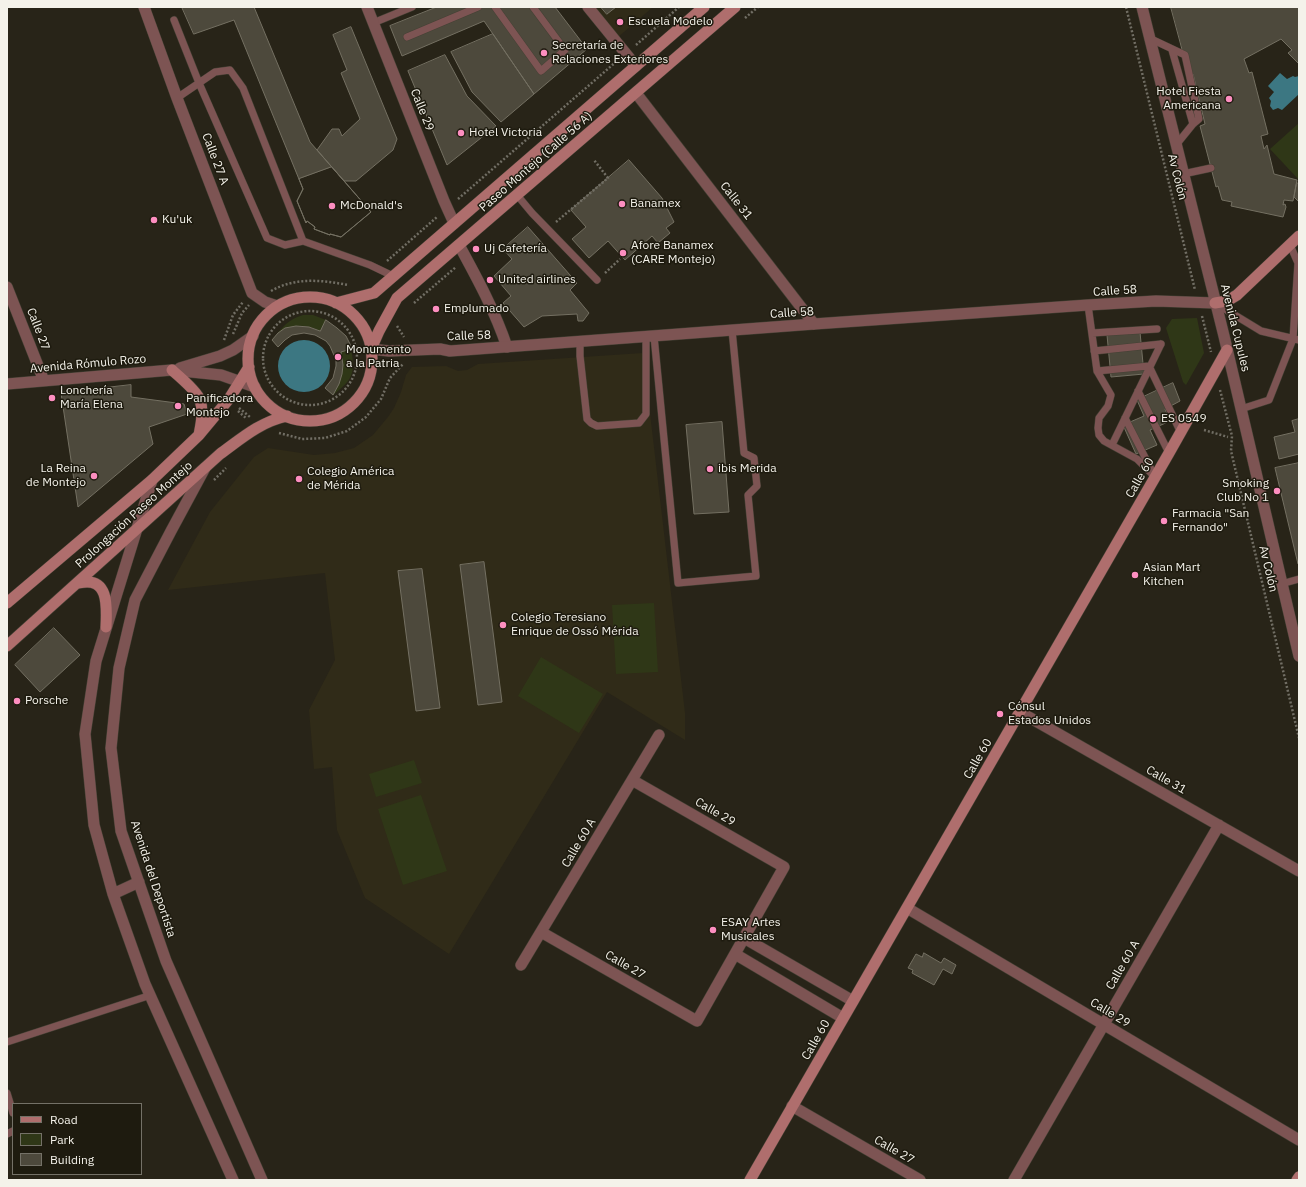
<!DOCTYPE html>
<html>
<head>
<meta charset="utf-8">
<style>
	body { margin:0 }
	#map { position:relative; width:1306px; height:1187px; overflow:hidden; background:#282418; font-family:"IBM Plex Sans",sans-serif }
	canvas { display:block }
	.frame { position:absolute; inset:0; border:8px solid #f4f2ea; pointer-events:none }
	.legend { position:absolute; left:12px; top:1103px; width:130px; height:72px; box-sizing:border-box; background:#1e1b0f; border:1px solid #747167; margin:0; padding:5px 7px; list-style:none; font-size:12px; color:#f4f2ea }
	.legend li { display:flex; align-items:center; gap:8px; height:20px }
	.legend b { width:20px; border:1px solid #747167 }
</style>
</head>
<body>
<div id="map">
<canvas width="1306" height="1187"></canvas>
<div class="frame"></div>
<ul class="legend">
<li><b style="height:5px;background:#af6e6d"></b>Road</li>
<li><b style="height:11px;background:#2f3717"></b>Park</li>
<li><b style="height:11px;background:#4d493c"></b>Building</li>
</ul>
</div>
<script>
const c = document.querySelector('canvas').getContext('2d');
c.lineJoin = 'round';
function fillPath(path, color) { c.fillStyle = color; c.fill(path, 'evenodd'); }
function stroke(path, color, width, dash) { c.strokeStyle = color; c.lineWidth = width; c.lineCap = dash ? 'butt' : 'round'; c.setLineDash(dash || []); c.stroke(path); }
function write(font, color, halo, rows, align = 'center') {
  c.font = font + ' "IBM Plex Sans",sans-serif'; c.lineWidth = 3; c.setLineDash([]); c.textBaseline = 'middle'; c.strokeStyle = halo; c.fillStyle = color; for (const [text, x, y, turn = 0] of rows) {
    c.save(); c.translate(x, y); c.rotate((+turn || 0) * Math.PI / 180); c.textAlign = isNaN(turn) ? turn : align; if (halo) c.strokeText(text, 0, 0); c.fillText(text, 0, 0); c.restore();
  }
}
fillPath(new Path2D(`
	M593,7H653L617,38Z
	M643,353L685,713V740L607,692L449,954L365,898L337,830L332,767L314,769L309,710L335,660L325,573L168,590L210,512L254,457L268,448L314,455L335,453L354,448L373,435L388,417L394,408L401,392L406,375L412,367L446,366L458,371L467,370L478,364Z`), '#302b18');
fillPath(new Path2D(`
	M1299,123V180L1270,149Z
	M303,315H313L326,320L320,331C301,322 286,324 272,340C283,327 287,320 303,315Z
	M1197,318L1204,353L1186,385L1183,382L1166,328L1172,319Z
	M351,349C356,374 352,380 333,395C342,380 344,370 341,352Z
	M654,603L658,672L616,674L612,605Z
	M541,657L603,694L579,733L518,696Z
	M414,760L422,783L376,797L369,774Z
	M421,795L447,871L403,885L378,809Z`), '#2f3717');
fillPath(new Path2D(`
	M1280,73L1287,79L1293,76L1295,77L1299,76V94L1282,110L1278,108L1273,110L1270,106L1271,101L1269,98L1274,92L1268,86Z
	M278 366a26 26 0 1 1 52 0a26 26 0 1 1-52 0Z`), '#3c7782');
const building = new Path2D(`
	M182,7H254L310,142L371,212L341,237L330,234V235L314,229L315,227L307,221L306,223L297,201L303,189L234,20L194,34Z
	M437,7H555L587,49L534,94L484,21L402,56L390,26Z
	M601,7H616L607,14Z
	M1171,7H1299V64L1288,53L1292,50L1281,39L1244,59L1249,73L1252,72L1268,134L1261,136L1264,149L1267,145L1274,174L1297,180L1293,201L1284,200L1283,205L1285,204L1286,207L1283,217L1231,206L1232,202L1222,200L1218,186L1216,187L1200,126L1205,124L1193,74H1189Z
	M351,27L397,139L393,150L356,181H344L317,150L332,129H339L342,136L360,119L341,73L347,70L333,35Z
	M493,34L534,94L501,122L472,92L451,52Z
	M445,55L467,96L496,126L447,165L408,71Z
	M629,160L662,198L674,222L666,228L670,233L658,243L652,236L625,260L608,241L589,258L572,239L586,227L571,210Z
	M332,167L371,212L341,237L330,234V235L314,229L315,227L307,221L306,223L297,201L303,189L299,179Z
	M1299,182V202L1294,197L1296,185Z
	M528,227L577,283L570,290L589,313L583,321H578L577,314L542,316L524,327L503,303L511,296L494,276L512,259L503,249Z
	M326,320L337,328L346,336L350,344L351,349L341,352L343,365L342,374L339,384L333,395L325,388L333,378L336,366V360L330,346L326,341L315,335L304,333L292,335L285,340L278,347L272,340L278,333L285,328L296,326L309,327L320,331Z
	M1140,332L1144,374L1111,377L1107,335Z
	M1173,383L1180,401L1165,409L1170,421L1150,430L1157,445L1136,454L1123,425L1144,416L1137,400Z
	M131,385V397L184,404L187,414L149,427L153,444L78,507L61,393Z
	M1299,419V454L1279,459L1274,437L1295,432L1292,421Z
	M722,422L729,512L694,514L686,425Z
	M1299,463V563L1298,564L1275,468Z
	M484,562L502,702L478,705L460,565Z
	M422,569L440,708L416,711L398,571Z
	M54,628L80,655L40,692L15,665Z
	M924,953L941,963L944,958L956,965L952,974L943,969L934,985L912,973L913,970L908,968L916,954L922,957Z`);
fillPath(building, '#4d493c');
stroke(building, '#747062', 1);
const service = new Path2D(`
	M495,7L541,71L565,50L533,7
	M174,20L199,83L267,238L285,245L303,241L370,265L393,276
	M373,23L412,7
	M407,37L478,7
	M1149,38L1185,55L1199,119L1193,124L1176,145
	M1172,50L1193,124
	M177,98L215,72L230,70L243,88L303,241
	M1183,174L1211,168
	M517,195L532,213L597,280
	M1215,303L1261,331L1299,340
	M1088,305L1097,371L1111,395L1108,406L1099,418L1098,428L1099,435L1104,441L1137,459L1155,477
	M1092,333L1157,329
	M654,336L678,583L756,576L748,495L757,486L754,458L744,453L732,330
	M580,342V356L587,419L591,423L597,426L639,423L646,414V337
	M1094,351L1161,344
	M1097,371L1149,366L1181,433
	M1138,391L1169,453
	M1241,409L1269,400L1293,339L1298,263L1290,245
	M1125,418L1152,471
	M1112,445L1161,344
	M1281,584L1299,579
	M7,1042L151,995
	M7,1093L13,1113
	M7,1134L13,1131`);
const minor = new Path2D(`
	M144,7L177,98L252,293L265,302L277,306
	M367,7L444,201L454,223
	M588,7L636,66
	M636,93L814,324
	M459,245C477,278 495,311 507,347
	M7,287L44,381
	M180,368L220,356L233,350L253,336
	M7,384L172,370L221,375L255,387
	M1020,712L1299,871
	M907,908L1299,1140
	M541,932L697,1021L784,867L632,780
	M744,938L853,1001
	M735,954L843,1018
	M521,965L659,735
	M792,1106L920,1180
	M1014,1180L1219,825`);
const tertiary = new Path2D(`
	M1142,7L1224,336L1299,656
	M371,349L389,351L440,349L450,351L814,324L1088,305L1156,301L1215,303
	M205,468L171,531L135,600L119,668L111,748L121,831L166,961L262,1180
	M152,480L96,661L85,734L94,825L113,894L145,984L233,1180
	M113,894L139,882`);
const secondary = new Path2D(`
	M248 359a62 62 0 1 1 124 0a62 62 0 1 1-124 0Z
	M336,303L374,293L704,7
	M1215,303L1227,301L1237,295L1299,236
	M371,349L379,331L397,298L735,7
	M172,370C180,377 197,391 200,400C204,412 201,424 199,435
	M79,583C109,576 107,606 106,627
	M7,603L152,480L199,435L229,399L249,367
	M7,646L220,454C242,438 260,422 287,416
	M750,1180L1169,453L1227,350
	M1297,1180L1299,1177`);
stroke(service, '#454135', 8);
stroke(minor, '#454135', 12);
stroke(tertiary, '#454135', 12);
stroke(secondary, '#454135', 12);
stroke(new Path2D(`
	M1126,7L1195,290
	M745,18L758,7
	M636,45L679,7
	M458,199L617,61
	M556,222L608,178L594,160
	M387,261L437,217
	M605,273L620,259
	M271,291C295,277 322,280 348,285
	M414,303L456,267
	M263 358a47 47 0 1 1 94 0a47 47 0 1 1-94 0Z
	M1202,316L1211,352
	M397,326L404,337
	M233,334L242,313L249,305
	M224,340L233,315L243,302
	M1220,390L1232,436L1231,451L1299,738
	M239,408L250,417
	M238,411L247,419
	M1204,430L1228,437
	M279,433L302,439L325,438L347,431L366,417L381,399L390,378L403,364
	M214,480L226,468`), '#716e64', 2.5, [2, 2]);
stroke(service, '#7d5453', 7);
stroke(minor, '#7d5453', 11);
stroke(tertiary, '#7d5453', 11);
stroke(secondary, '#af6e6d', 11);
for (const [x, y, r, color] of [
	[620,22,4,"#fd8ec0"],
	[544,53,4,"#fd8ec0"],
	[1229,99,4,"#fd8ec0"],
	[461,133,4,"#fd8ec0"],
	[622,204,4,"#fd8ec0"],
	[332,206,4,"#fd8ec0"],
	[154,220,4,"#fd8ec0"],
	[476,249,4,"#fd8ec0"],
	[623,253,4,"#fd8ec0"],
	[490,280,4,"#fd8ec0"],
	[436,309,4,"#fd8ec0"],
	[338,357,4,"#fd8ec0"],
	[52,398,4,"#fd8ec0"],
	[178,406,4,"#fd8ec0"],
	[1153,419,4,"#fd8ec0"],
	[710,469,4,"#fd8ec0"],
	[94,476,4,"#fd8ec0"],
	[299,479,4,"#fd8ec0"],
	[1277,491,4,"#fd8ec0"],
	[1164,521,4,"#fd8ec0"],
	[1135,575,4,"#fd8ec0"],
	[503,625,4,"#fd8ec0"],
	[17,701,4,"#fd8ec0"],
	[1000,714,4,"#fd8ec0"],
	[713,930,4,"#fd8ec0"]
]) { const dot = new Path2D(); dot.arc(x, y, r, 0, 2 * Math.PI); c.fillStyle = color; c.fill(dot); stroke(dot, '#1e1b0f', 1.5); }
write('12px', '#f4f2ea', '#1e1b0f', [
	["Escuela Modelo",628,22],
	["Secretaría de",552,46],
	["Relaciones Exteriores",552,60],
	["Hotel Fiesta",1221,92,"right"],
	["Americana",1221,106,"right"],
	["Hotel Victoria",469,133],
	["Banamex",630,204],
	["McDonald's",340,206],
	["Ku'uk",162,220],
	["Afore Banamex",631,246],
	["(CARE Montejo)",631,260],
	["Uj Cafetería",484,249],
	["United airlines",498,280],
	["Emplumado",444,309],
	["Monumento",346,350],
	["a la Patria",346,364],
	["Lonchería",60,391],
	["María Elena",60,405],
	["Panificadora",186,399],
	["Montejo",186,413],
	["ES 0549",1161,419],
	["La Reina",86,469,"right"],
	["de Montejo",86,483,"right"],
	["ibis Merida",718,469],
	["Colegio América",307,472],
	["de Mérida",307,486],
	["Smoking",1269,484,"right"],
	["Club No 1",1269,498,"right"],
	["Farmacia \"San",1172,514],
	["Fernando\"",1172,528],
	["Asian Mart",1143,568],
	["Kitchen",1143,582],
	["Colegio Teresiano",511,618],
	["Enrique de Ossó Mérida",511,632],
	["Porsche",25,701],
	["Cónsul",1008,707],
	["Estados Unidos",1008,721],
	["ESAY Artes",721,923],
	["Musicales",721,937]
], 'left');
write('12px', '#f4f2ea', '#1e1b0f', [
	["Calle 29",422,110,68],
	["Calle 27 A",215,159,69],
	["Paseo Montejo (Calle 56 A)",536,162,-41],
	["Av Colón",1177,177,76],
	["Calle 31",736,201,52],
	["Calle 58",1115,291,-4],
	["Calle 58",792,313,-4],
	["Avenida Cupules",1235,328,76],
	["Calle 27",38,329,69],
	["Calle 58",469,336,-2],
	["Avenida Rómulo Rozo",88,364,-5],
	["Calle 60",1140,478,-60],
	["Prolongación Paseo Montejo",134,515,-42],
	["Av Colón",1268,569,77],
	["Calle 60",978,759,-60],
	["Calle 31",1166,780,30],
	["Calle 29",715,812,30],
	["Calle 60 A",579,843,-59],
	["Avenida del Deportista",153,879,72],
	["Calle 27",625,965,30],
	["Calle 60 A",1123,965,-60],
	["Calle 29",1110,1013,31],
	["Calle 60",816,1040,-60],
	["Calle 27",894,1150,30]
]);
</script>
</body>
</html>
